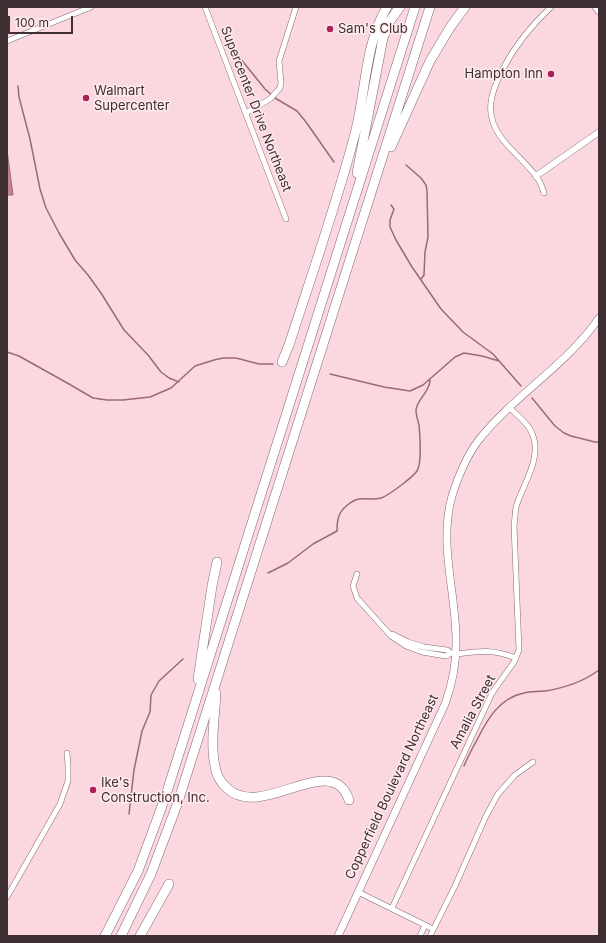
<!DOCTYPE html>
<html>
<head>
<meta charset="utf-8">
<style>
	body { margin:0 }
	#map { position:relative; width:606px; height:943px; overflow:hidden; background:#fbd8e0; font-family:Inter,sans-serif }
	canvas { display:block }
	.frame { position:absolute; inset:0; border:8px solid #3d2f32; pointer-events:none }
	.scale { position:absolute; left:8px; top:16px; width:65px; height:18px; box-sizing:border-box; border:2px solid #3d2f32; border-top:0; padding-left:5px; font-size:12px; line-height:14px; white-space:nowrap; color:#3d2f32; -webkit-text-stroke:3px #ffeaee; paint-order:stroke }
</style>
</head>
<body>
<div id="map">
<canvas width="606" height="943"></canvas>
<div class="frame"></div>
<div class="scale">100 m</div>
</div>
<script>
const c = document.querySelector('canvas').getContext('2d');
c.lineJoin = 'round';
function fillPath(path, color) { c.fillStyle = color; c.fill(path, 'evenodd'); }
function stroke(path, color, width, dash) { c.strokeStyle = color; c.lineWidth = width; c.lineCap = dash ? 'butt' : 'round'; c.setLineDash(dash || []); c.stroke(path); }
function write(font, color, halo, rows, align = 'center') {
  c.font = font + ' Inter,sans-serif'; c.lineWidth = 3; c.setLineDash([]); c.textBaseline = 'middle'; c.strokeStyle = halo; c.fillStyle = color; for (const [text, x, y, turn = 0] of rows) {
    c.save(); c.translate(x, y); c.rotate((+turn || 0) * Math.PI / 180); c.textAlign = isNaN(turn) ? turn : align; if (halo) c.strokeText(text, 0, 0); c.fillText(text, 0, 0); c.restore();
  }
}
const water = new Path2D(`
	M7,150L13,195H7Z`);
fillPath(water, '#c28393');
stroke(water, '#9a6a76', 1);
stroke(new Path2D(`
	M227,42L265,89L275,98L297,111L306,122L334,162
	M18,86L19,97L30,139L40,189L46,208L59,233L75,260L88,275L101,293L124,330L148,355L161,372L169,378L179,382
	M406,165L421,178L426,185L427,191L428,237L425,252L424,275L421,279
	M391,205L394,209L390,220V227L396,240L412,267L441,309L463,332L493,354L521,386
	M7,352L19,356L69,384L93,398L107,400H123L150,397L171,388L195,366L214,360L223,358H236L259,364H273
	M330,374L384,387L410,391L423,385L455,357L464,353L482,356L499,361
	M532,398L555,426L564,433L571,436L595,442H599
	M268,573L288,563L313,544L337,531C337,526 337,521 339,516C341,509 352,500 359,499C366,498 373,500 381,498C388,496 413,477 417,471C422,463 420,435 419,425C418,421 416,415 416,410C417,399 430,392 430,380
	M464,766C468,756 473,747 478,738C488,718 500,698 524,693C531,691 538,692 545,691C564,688 583,682 599,670
	M129,814L134,770L142,731L150,712L151,695L159,681L183,659`), '#9a6a76', 1.5);
const minor = new Path2D(`
	M205,7L286,219
	M7,41L91,7
	M246,113L270,99L280,88L281,83L279,61L296,7
	M544,193C542,188 541,183 538,179C529,165 514,154 503,140C483,115 490,93 504,67C516,44 532,25 551,7
	M357,574L353,586L357,598L391,636L406,646L422,652L446,656L451,653
	M392,634L408,642L424,647L447,650L451,653L456,654C480,651 492,649 516,658
	M358,892L433,929
	M7,897L60,804L68,781V766L67,753
	M392,908L492,693L514,662L519,650L514,525C515,519 515,513 516,507C523,484 543,457 532,433C528,423 518,416 510,408
	M420,936L425,925
	M430,936L455,886L486,816L498,794L515,775L533,762`);
const tertiary = new Path2D(`
	M536,176L599,132`);
const secondary = new Path2D(`
	M596,7L599,11
	M338,936L445,704C452,685 456,665 456,644C457,595 438,545 452,496C458,477 466,457 478,441C513,396 566,366 599,318`);
const motorway = new Path2D(`
	M391,147L430,61L451,26L465,7
	M357,173L383,38L389,22L400,7
	M282,362L289,345C312,274 337,203 356,130C366,89 365,44 387,7
	M198,679L212,586L217,562
	M216,693C215,715 210,744 215,766C216,775 221,783 228,789C263,820 332,749 349,800
	M105,936L138,871L165,798L415,7
	M121,936L151,874L178,802L430,7
	M140,936L169,884`);
stroke(minor, '#86686f', 6);
stroke(tertiary, '#86686f', 7);
stroke(secondary, '#86686f', 8);
stroke(motorway, '#86686f', 10);
stroke(minor, '#fff', 5);
stroke(tertiary, '#fff', 6);
stroke(secondary, '#fff', 7);
stroke(motorway, '#fff', 9);
for (const [x, y, r, color] of [
	[330,29,4,"#ad1e58"],
	[551,74,4,"#ad1e58"],
	[86,98,4,"#ad1e58"],
	[93,790,4,"#ad1e58"]
]) { const dot = new Path2D(); dot.arc(x, y, r, 0, 2 * Math.PI); c.fillStyle = color; c.fill(dot); stroke(dot, '#ffeaee', 1.5); }
write('13px', '#3d2f32', '#ffeaee', [
	["Sam's Club",338,29],
	["Hampton Inn",543,74,"right"],
	["Walmart",94,91],
	["Supercenter",94,106],
	["Ike's",101,783],
	["Construction, Inc.",101,798]
], 'left');
write('13px', '#3d2f32', '#ffeaee', [
	["Supercenter Drive Northeast",256,109,69],
	["Amalia Street",473,712,-62],
	["Copperfield Boulevard Northeast",392,787,-65]
]);
</script>
</body>
</html>
